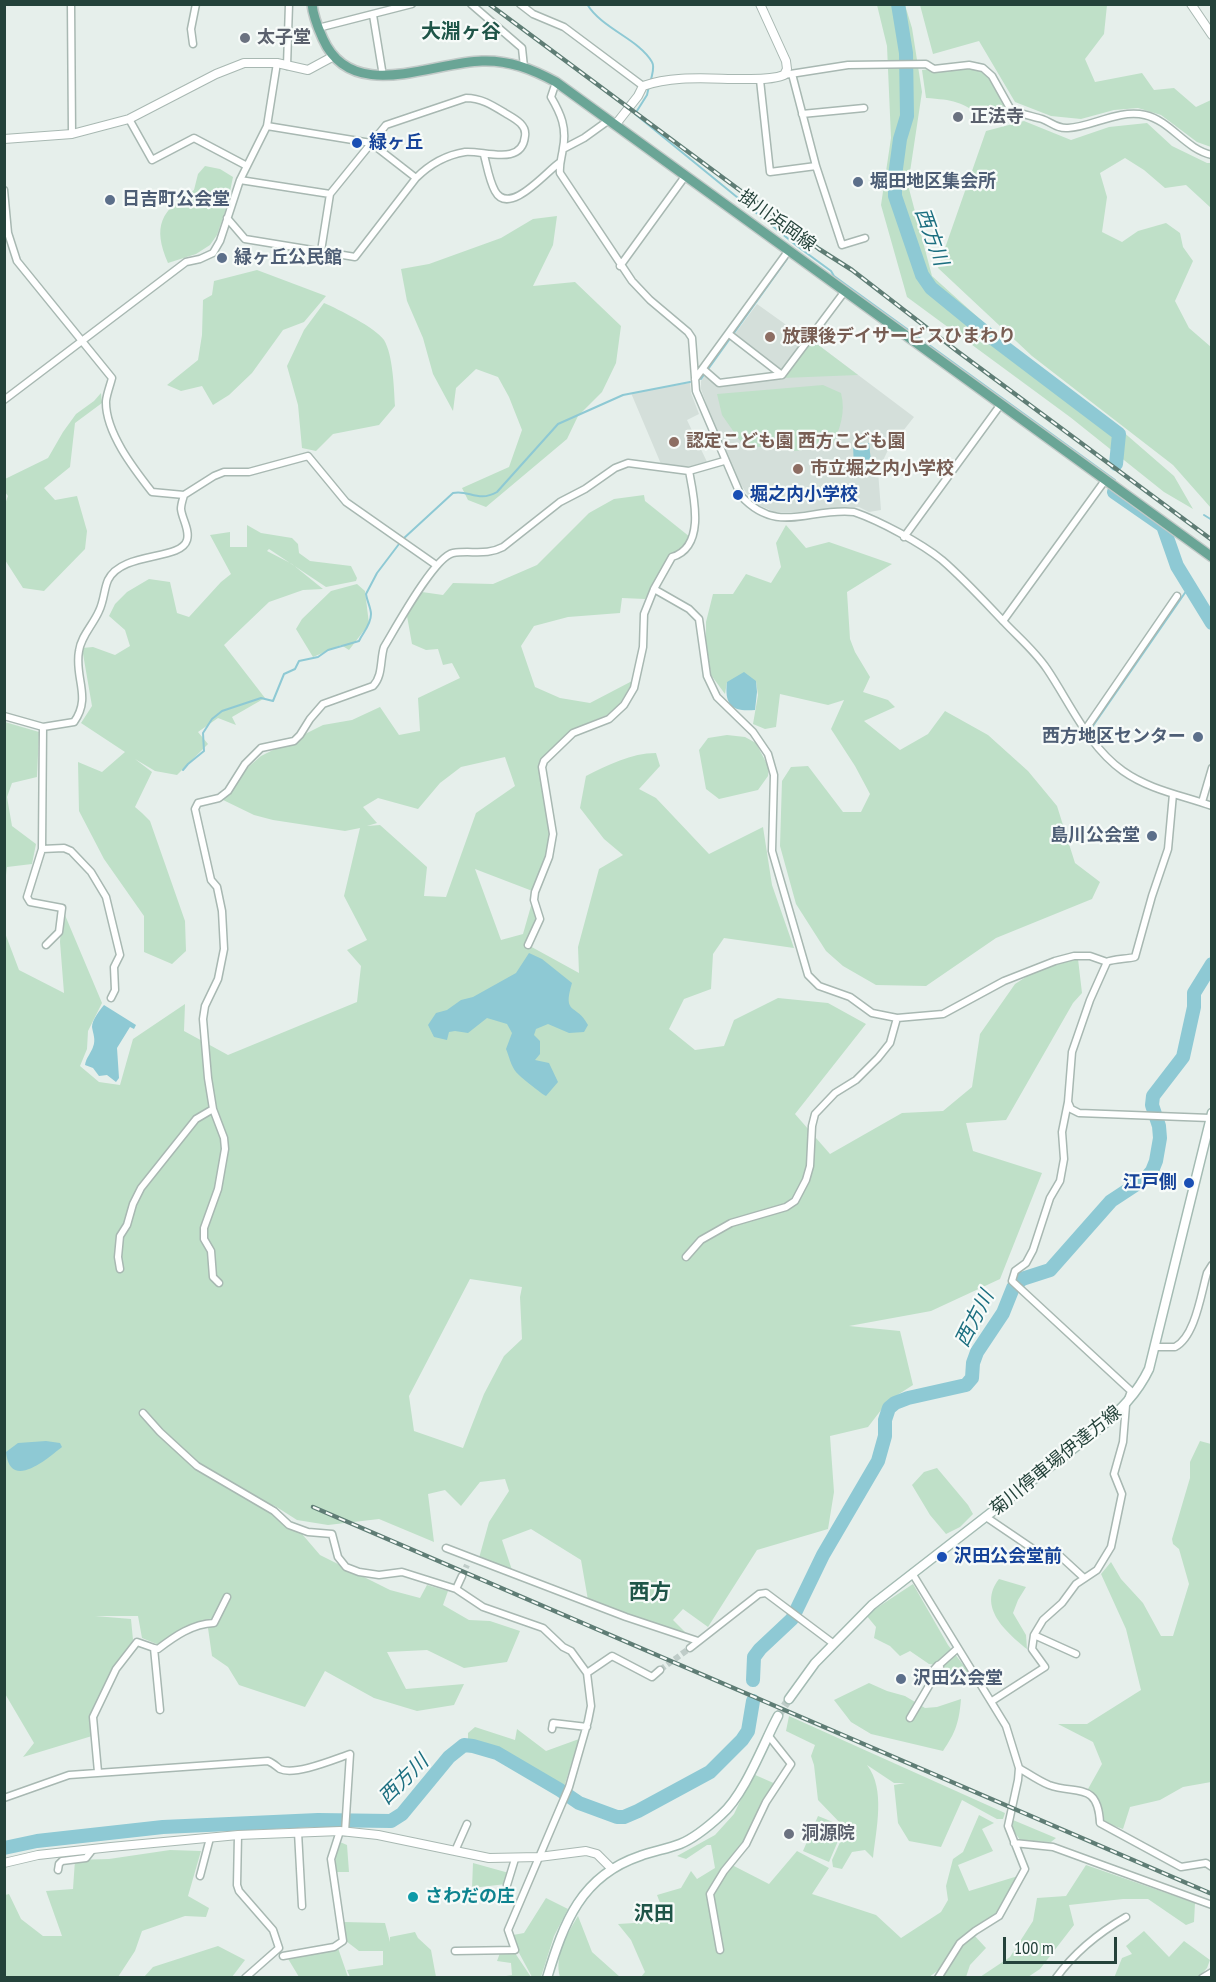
<!DOCTYPE html>
<html>
<head>
<meta charset="utf-8">
<style>
	body { margin:0 }
	#map { position:relative; width:1216px; height:1982px; overflow:hidden; background:#e6efeb; font-family:"PT Sans Narrow",sans-serif }
	canvas { display:block }
	.frame { position:absolute; inset:0; border:6px solid #24423a; pointer-events:none }
	.scale { position:absolute; left:1003px; top:1937px; width:114px; height:27px; box-sizing:border-box; border:3px solid #24423a; border-top:0; padding-left:8px; font-size:18px; line-height:21px; white-space:nowrap; color:#24423a; -webkit-text-stroke:4px #f7fbf9; paint-order:stroke }
</style>
</head>
<body>
<div id="map">
<canvas width="1216" height="1982"></canvas>
<div class="frame"></div>
<div class="scale">100 m</div>
</div>
<script>
const c = document.querySelector('canvas').getContext('2d');
c.lineJoin = 'round';
function fillPath(path, color) { c.fillStyle = color; c.fill(path, 'evenodd'); }
function stroke(path, color, width, dash) { c.strokeStyle = color; c.lineWidth = width; c.lineCap = dash ? 'butt' : 'round'; c.setLineDash(dash || []); c.stroke(path); }
function write(font, color, halo, rows, align = 'center') {
  c.font = font + ' "PT Sans Narrow","Noto Sans JP",sans-serif'; c.lineWidth = 4.5; c.setLineDash([]); c.textBaseline = 'middle'; c.strokeStyle = halo; c.fillStyle = color; for (const [text, x, y, turn = 0] of rows) {
    c.save(); c.translate(x, y); c.rotate((+turn || 0) * Math.PI / 180); c.textAlign = isNaN(turn) ? turn : align; if (halo) c.strokeText(text, 0, 0); c.fillText(text, 0, 0); c.restore();
  }
}
fillPath(new Path2D(`
	M757,304L806,339L782,372L734,335Z
	M813,341L914,417L888,450L878,471L881,510L869,512L859,507H847L800,512H775L756,504L747,494L738,480L716,432L701,389V381L706,374L719,384L783,378Z
	M690,383L691,393L699,414L687,420L708,464L692,467L661,464L631,393Z`), '#d4dfda');
fillPath(new Path2D(`
	M877,5H905L912,28L922,92L908,185L932,276L1042,375L1121,430L1174,476L1193,509L1164,492L1070,417L907,297L881,205L891,138L887,46Z
	M920,5H1107L1104,34L1085,59L1095,82L1142,73L1154,90L1174,88L1196,107L1211,100V147L1197,142L1161,115L1138,108L1114,110L1081,119L1051,116L1015,102L979,41L933,54Z
	M957,66C996,68 993,78 1006,111L983,118C962,101 953,100 926,98L922,70Z
	M1024,121L1071,140L1109,127L1147,123L1172,146L1207,163H1211V208L1186,185L1165,188L1144,170L1125,158L1100,173L1107,197L1102,232L1122,242L1138,231L1166,223L1180,233L1183,247L1193,261L1175,301L1189,328L1211,347V508L1173,465L1032,356L938,268L986,131Z
	M205,166L220,169L233,177L227,206L217,235L210,245L196,254L168,263C152,226 161,210 194,190L198,174Z
	M557,216L553,245L533,286L575,282L621,326L616,363L602,392L578,416L567,439L486,507L468,500L462,488L509,467L522,430L509,397L498,377L476,369L456,388L453,411L433,374L423,338L407,301L401,269L429,264L501,238L533,219Z
	M257,270L326,296L304,322L283,330L252,373L229,395L213,405L202,386L181,391L167,385L198,360L202,335L203,300L212,295L214,281Z
	M324,303C338,309 376,328 384,340C393,355 394,388 395,406L379,425L333,434L316,451L302,448L298,405L287,366L304,330Z
	M813,341L858,375L783,378Z
	M823,385L841,393C846,412 840,429 832,446L795,451L743,445L722,415L717,394Z
	M101,393L102,403L75,423L70,467L44,488L55,500L77,496L87,531L85,549L44,591L23,588L5,560V504L8,496L5,492V479L48,458L63,432L76,414L94,401Z
	M644,495L645,501L690,537L678,552L671,553L645,599L622,598L620,613L568,617L534,626L521,646L535,687L560,698L590,703L634,680L619,705L607,715L583,725L545,764L553,834L535,892L541,917L528,945L579,973L578,947L599,869L623,855L604,839L580,808L586,776C608,765 631,753 656,753L660,766L639,789L656,798L709,854L763,827L772,885L794,948L724,938L713,954L711,989L684,999L669,1029L695,1050L724,1046L734,1020L778,998L828,1003L866,1024L795,1114L830,1154L902,1113L943,1111L972,1087L980,1034L1015,984L1046,964L1078,959L1082,993L1073,1003L1006,1120L966,1123L973,1151L1042,1173L1000,1279L931,1311L849,1326L900,1331L913,1385L888,1401L868,1427L830,1436L834,1492L828,1529L757,1550L708,1627L683,1609L673,1620L693,1640L588,1600L581,1560L531,1529L502,1540L512,1570L479,1558L489,1522L509,1491L505,1479L480,1482L461,1506L445,1490L428,1494L434,1542L379,1519L328,1525L297,1520L275,1506L228,1489L265,1508L296,1527L320,1555L390,1590L420,1598L427,1585L448,1591L443,1605L469,1620L490,1621L520,1631L507,1662L464,1668L427,1650L387,1652L406,1689L464,1684L454,1705L417,1711L374,1698L325,1671L305,1707L239,1685L228,1667L212,1656L208,1628L195,1626L159,1645L142,1638L138,1616H95L131,1619L133,1640L116,1665L90,1715L92,1736L23,1757L34,1743L4,1692V1361H6L4,1360L5,933L19,970L64,993L60,942L62,908L102,1003L88,1031L87,1049L80,1066L99,1082L120,1085L133,1039L185,1004L184,1031L228,1055L357,1002L361,966L347,950L367,940L344,896L360,828L345,831L273,820L254,815L219,798L231,782L261,756L323,725L352,720L380,707L399,735L420,731L418,698L460,678L452,663L443,665L438,649L426,650L412,644L407,616L422,592L443,595L453,583L493,584L537,565L589,513L614,499ZM505,757L515,786L476,813L446,897L424,896L427,867L380,825L367,826L377,823L363,807L378,798L418,809L440,783L461,767ZM475,869L535,892L523,934L501,940ZM470,1279L522,1287L520,1297L522,1339L504,1356L484,1394L463,1448L414,1431L409,1396Z
	M247,525L261,533L292,538L298,544L299,553L310,561L351,566L357,578L356,581L326,587L269,549L267,551L292,564L323,589L303,590L269,602L224,645L265,698L232,717L236,725L218,718L198,732L208,744L177,775L155,771L135,759L152,772L135,807L142,813L150,821L185,921L186,951L172,964L144,952V916L104,859L79,811L78,762L102,772L125,752L81,723L92,706L82,648L93,647L115,655L130,646L125,630L109,616L115,604L127,592L149,579L170,582L177,613L189,617L221,582L231,574L210,535L230,532V547H247Z
	M786,525L806,548L829,542L892,564L847,592L850,639L855,652L870,677L863,692L888,700L895,707L864,721L900,750L928,734L945,711L988,735L1028,771L1057,806L1075,863L1100,882L1092,899L996,938L926,986L876,985L843,966L826,951L796,904L780,846L782,781L791,767L808,766L843,812H861L870,794L855,766L831,729L844,700L828,705L780,694L776,727L765,729L753,724L758,695L756,681L727,682L725,694L711,675L706,642V622L713,594H733L746,574L771,583L781,567L776,543Z
	M357,584L365,591L369,624L349,650L341,645L313,657L296,629L302,619L331,591Z
	M5,722L39,732L37,777L12,783L7,797L12,826L36,844L32,864L7,867L5,883Z
	M727,735L745,737L756,743L769,768L768,776L758,790L719,799L706,789L699,750L708,738Z
	M1200,1441L1211,1444V1782L1183,1787L1160,1800L1130,1807L1123,1829L1103,1822L1099,1803L1088,1789L1102,1764L1093,1742L1058,1724H1087L1141,1690L1126,1629L1101,1574L1111,1562L1121,1579L1143,1603L1161,1636H1173L1189,1584L1179,1549L1173,1544L1172,1539L1190,1478V1462Z
	M937,1468L968,1505L973,1514L960,1527L946,1534L930,1515L912,1485L924,1472Z
	M999,1579L1026,1587L1018,1600L1013,1613L1026,1635L1027,1649C1006,1632 977,1607 999,1579Z
	M913,1584L948,1645L971,1675L955,1677L939,1665L929,1664L910,1651L900,1656L890,1646L874,1638L876,1627L866,1615Z
	M869,1683L887,1691L905,1696L925,1708L937,1707L961,1699C959,1722 956,1732 943,1751L871,1734L851,1722L834,1700Z
	M789,1716L1005,1813L1003,1819H997L962,1800L941,1847L909,1841L898,1823L894,1785L905,1783H894L867,1765C886,1789 876,1830 873,1858L865,1850L852,1852L842,1869L833,1867L832,1860L846,1829L844,1827L829,1862L803,1851L818,1816L843,1826L818,1800L814,1765L811,1756L815,1745L786,1731Z
	M475,1727L515,1740L517,1729L546,1751L579,1739L564,1787L537,1775L497,1751L468,1741V1733Z
	M753,1774L778,1785L746,1844L730,1864L769,1884L797,1851L829,1868L812,1894L876,1915L901,1938L941,1912L948,1900L946,1886L953,1859L963,1852L979,1815L994,1823L982,1829L993,1851L958,1865L969,1891L1018,1876L996,1915L973,1928L958,1941L943,1967L929,1977H641L645,1972L631,1940L618,1924L650,1922L665,1916L657,1895L681,1888L691,1871L697,1879L715,1868L711,1845H707L686,1859L677,1856L715,1835L734,1814Z
	M1013,1820L1056,1838L1051,1842L1021,1841L1012,1829Z
	M340,1842L347,1845L349,1872H336L335,1853Z
	M170,1850L201,1851L188,1896L209,1908L206,1917L185,1916L142,1931L135,1951L118,1977L5,1978V1895L9,1894L21,1919L43,1936H62L46,1891L73,1889L75,1860L109,1859Z
	M473,1863L509,1873L506,1884L472,1888Z
	M1086,1865L1195,1903L1194,1922L1186,1925L1148,1899H1123L1069,1905L1074,1925L1040,1969L1028,1977H980L1010,1957L1033,1921L1037,1898L1066,1896Z
	M546,1898L568,1909L554,1936L541,1977H532L518,1951L513,1935L524,1933Z
	M578,1916L592,1952L620,1977H560C554,1956 567,1934 578,1916Z
	M344,1922L385,1923L390,1942V1937L415,1932L418,1938L431,1950L436,1977H457H350L347,1970L383,1965V1951H359L346,1941Z
	M1144,1931L1169,1957L1184,1941L1210,1960L1207,1968L1199,1977L1114,1978L1122,1958L1132,1954L1126,1946Z
	M973,1934L986,1948L970,1965L966,1977L943,1978C949,1960 960,1946 973,1934Z
	M218,1946L245,1960L232,1977H144L153,1967Z
	M338,1948L348,1977H299L287,1957Z
	M500,1953H515L531,1977L494,1978L512,1975L511,1963L497,1961Z`), '#bfe0c8');
fillPath(new Path2D(`
	M853,443H869L872,470L854,471Z
	M744,672L756,681L757,692L755,710C733,712 724,706 727,682Z
	M529,953L542,959L572,983C562,1016 577,1003 588,1025L584,1032L569,1033L548,1024L536,1029L534,1035L540,1041V1054L535,1060L549,1063L558,1082L546,1096C543,1095 518,1075 516,1072C511,1066 509,1056 506,1049L512,1033L507,1024L487,1018L468,1033L455,1031L449,1032L447,1040L434,1037L428,1025L436,1013L447,1010L461,1000L473,997L516,973Z
	M104,1005L136,1025L134,1029L130,1027L117,1048L119,1078L116,1082L107,1075L99,1076L93,1068L85,1065C86,1058 91,1053 93,1047C96,1039 93,1034 92,1027C92,1020 100,1010 104,1005Z
	M46,1441L60,1443L62,1447C48,1458 10,1492 6,1452L18,1443Z`), '#8ec9d4');
stroke(new Path2D(`
	M587,4C602,29 639,39 652,62C655,67 652,74 651,80
	M649,86L647,95L635,114L797,246L831,271L834,276L1115,480
	M701,379L787,259
	M1204,515L1212,520
	M403,539L453,493C468,489 478,503 497,492L558,424L623,395L690,382
	M1088,733L1189,587
	M183,770L188,764L204,751L203,733L212,719L222,711L261,698L273,701L284,674L295,669L299,661L318,657L328,650L359,641C363,632 371,625 371,614C371,608 367,601 366,594L377,573L399,544`), '#8ec9d4', 2);
stroke(new Path2D(`
	M898,4L906,53L907,116L900,139L895,176V196L922,275L931,288L991,337L1119,434L1116,464
	M1114,492L1163,526L1177,566L1212,623
	M753,1680L754,1657L760,1649L792,1619L823,1555L878,1461L885,1436V1420L889,1408L895,1403L908,1398L966,1385L972,1378L973,1363L977,1352L1003,1313L1013,1288L1022,1279L1050,1270L1111,1201L1146,1178L1152,1171L1156,1161L1160,1138L1159,1126L1152,1105L1153,1096L1183,1057L1194,1007V993L1212,964
	M4,1848L37,1841L163,1827L318,1820L391,1821L402,1814L449,1757L464,1745L473,1746L497,1753L560,1790L579,1803L617,1817H624L638,1811L710,1772L742,1740L748,1731L753,1701`), '#8ec9d4', 14);
stroke(new Path2D(`
	M462,1576L467,1565
	M660,1670L690,1648`), '#bfccc8', 6, [6, 3]);
stroke(new Path2D(`
	M778,1716L789,1699`), '#bfccc8', 8, [8, 4]);
const minor = new Path2D(`
	M71,4L72,134
	M471,4L522,48L524,67
	M520,4L533,14L564,27L643,86
	M373,15L383,76
	M318,28L412,4
	M193,44L191,29L196,4
	M287,66L289,4
	M792,74L816,166L842,245L865,238
	M784,75L848,65L926,64L934,69L969,65L983,68L992,76L1011,110C1021,114 1032,116 1042,119C1051,122 1057,129 1068,128C1092,127 1118,109 1145,115C1171,121 1185,149 1212,155
	M760,80L770,172L816,166
	M556,82L551,97C561,114 567,128 563,148C562,157 559,164 560,173L632,281L650,300L688,332L692,338L696,391L741,496C778,536 810,507 854,512C880,521 921,543 942,560C964,579 984,601 1004,622C1018,637 1035,651 1047,669C1070,703 1088,746 1123,771C1150,790 1181,795 1212,806
	M802,114L864,108
	M129,119L152,160L194,138L247,166
	M267,126L371,143L416,178
	M563,149L584,138L609,120
	M484,155C487,166 489,180 495,191C509,217 546,172 559,163
	M240,180L330,194L321,251
	M4,190L8,233L17,261L112,378C110,386 107,393 106,401C105,432 134,469 152,492L184,495L214,476L224,472H249L308,456L346,502L436,565
	M227,218L245,239L355,257L416,178C429,165 446,155 465,152C483,150 522,167 525,136C527,124 513,118 505,113C492,105 481,98 466,98L386,125L330,194
	M620,266L686,175
	M729,334L782,375L845,291
	M703,369L719,383L782,375
	M695,379L789,250
	M4,400L186,262L200,259L213,253L220,241L240,180L267,126L277,63
	M904,537L1001,404
	M654,589L689,609L699,619L707,676L717,697L753,732L768,754L774,775L772,851L808,975L819,986L850,997L872,1013L897,1018L943,1014L1004,981L1055,961L1074,956H1090L1107,962
	M1003,621L1106,479
	M4,716L43,727L74,722C92,697 74,678 79,651C81,636 93,625 99,611C104,601 104,589 108,580C122,551 181,561 187,540C190,530 182,519 181,509C181,504 183,499 184,495
	M43,727L42,849L64,848L71,851L91,872L106,897L120,955L114,967L115,990L111,998
	M1085,730L1177,596
	M1173,794L1168,849L1152,896L1135,957C1127,959 1112,959 1107,962L1090,1000L1072,1052L1068,1102L1071,1109L1079,1113L1210,1118
	M1202,802L1212,768
	M42,849L27,897L30,902L62,908L59,932L46,945
	M528,945L540,919L534,900L535,892L549,857L553,834L542,767L544,761L573,733L609,719L624,705L634,688L643,647L644,614L654,589L672,557C706,547 694,497 689,471
	M686,1257L701,1240L731,1223L786,1207L795,1201L806,1180L810,1166L812,1126L815,1114L835,1093L856,1080L878,1058L890,1043L897,1018
	M120,1269L118,1257L120,1236L127,1225L133,1204L141,1188L196,1119L213,1109
	M219,1283L213,1277L211,1251L204,1239V1228L218,1189L225,1149L224,1138L213,1109L208,1078L203,1019L205,1006L218,979L224,949L222,911L217,887L211,880L195,809L198,803L219,798L228,791L245,764L261,748L294,741L300,735L310,719L323,704L373,686C383,676 380,659 384,647C395,629 434,557 453,553C471,550 486,556 503,547L560,502L585,489L615,468L628,463L689,471L724,461
	M1155,1347H1175C1195,1337 1201,1294 1207,1273L1212,1265
	M143,1413L160,1432L197,1466L274,1511L289,1525L308,1532L332,1534L338,1557L346,1567L359,1572L379,1575L402,1572L456,1589L483,1607L543,1628L563,1647L571,1651L587,1673L591,1706L588,1721L569,1787L508,1930L515,1950L455,1951
	M986,1517L1042,1555H1059L1084,1578
	M446,1548L626,1617L698,1641
	M912,1573L1006,1726L1019,1768L1018,1780L1008,1826L1025,1869L999,1916L975,1931L960,1943L938,1978
	M456,1589L462,1576
	M1034,1635L1076,1654
	M154,1648L158,1649C175,1636 192,1624 214,1623L227,1597
	M690,1648L759,1594L766,1593L834,1644
	M587,1673L612,1656L652,1677L660,1670
	M929,1675L938,1665
	M992,1701L1045,1667L1032,1649L1034,1635L1043,1620L1062,1603L1076,1584L1097,1570L1111,1547L1122,1494L1114,1474L1123,1442L1126,1405L1131,1391L1012,1281L1015,1271L1026,1263L1033,1250L1050,1198L1060,1181L1064,1159L1062,1132L1068,1102
	M910,1718L940,1667L939,1665L958,1648
	M552,1729L553,1723L587,1727
	M1019,1768C1029,1774 1039,1781 1049,1785C1076,1795 1098,1781 1100,1823L1181,1867L1206,1863L1212,1867
	M98,1772L93,1717L116,1669L137,1642L154,1648L160,1710
	M4,1798L69,1775L268,1761C273,1763 276,1766 280,1769C295,1776 335,1759 350,1754L345,1832
	M298,1832L302,1906
	M238,1835L237,1885L239,1891L273,1930L279,1948L245,1978
	M1014,1843L1053,1847L1212,1905
	M455,1851L467,1824
	M58,1870L59,1864L62,1861L86,1858L93,1849
	M200,1876L210,1838
	M507,1885L515,1859
	M720,1950L710,1894L724,1871L746,1844L766,1802L791,1764L768,1735
	M283,1956L334,1947L343,1941L331,1859L340,1831
	M1056,1978C1074,1953 1100,1932 1126,1917
	M1202,1978L1212,1972`);
const tertiary = new Path2D(`
	M1191,4L1212,35
	M616,124L638,96L643,86C674,75 710,79 742,79C756,79 771,80 784,75L787,69L786,61L760,4
	M4,139L72,134L129,119L216,74L244,63H277L308,70L334,56
	M4,1863L38,1855L111,1847L238,1835L340,1831L378,1835L489,1858L539,1857L586,1851L597,1854L612,1869`);
const secondary = new Path2D(`
	M789,1699L815,1663L872,1605L1100,1428C1120,1410 1137,1394 1149,1369L1212,1113
	M547,1978C564,1922 581,1876 640,1856C653,1851 667,1849 680,1844C695,1838 709,1826 721,1815C745,1794 763,1744 778,1716`);
const primary = new Path2D(`
	M312,4C313,16 318,28 323,39C352,104 432,62 482,61C509,60 532,69 556,82L1212,557`);
stroke(minor, '#a8b8b2', 9);
stroke(tertiary, '#a8b8b2', 10);
stroke(secondary, '#a4bbb3', 11);
stroke(primary, '#c2cac8', 12);
stroke(minor, '#fff', 6);
stroke(tertiary, '#fff', 8);
stroke(secondary, '#fff', 8);
stroke(primary, '#6aa596', 9);
const rail = new Path2D(`
	M489,4L819,249L852,270L957,351L1212,540
	M313,1507L1212,1894`);
stroke(rail, '#5f7d75', 4.5);
stroke(rail, '#f7fbf9', 2, [7]);
for (const [x, y, r, color] of [
	[245,38,6,"#6b7280"],
	[958,117,6,"#6b7280"],
	[357,143,6,"#1a4fb4"],
	[858,182,6,"#5c6f8a"],
	[110,200,6,"#5c6f8a"],
	[222,258,6,"#5c6f8a"],
	[770,337,6,"#8d6e63"],
	[674,442,6,"#8d6e63"],
	[798,469,6,"#8d6e63"],
	[738,495,6,"#1a4fb4"],
	[1198,737,6,"#5c6f8a"],
	[1152,836,6,"#5c6f8a"],
	[1189,1183,6,"#1a4fb4"],
	[942,1557,6,"#1a4fb4"],
	[901,1679,6,"#5c6f8a"],
	[789,1834,6,"#6b7280"],
	[413,1897,6,"#0f9aa8"]
]) { const dot = new Path2D(); dot.arc(x, y, r, 0, 2 * Math.PI); c.fillStyle = color; c.fill(dot); stroke(dot, '#f7fbf9', 2); }
write('bold 18px', '#5b616d', '#f7fbf9', [
	["太子堂",257,38],
	["正法寺",970,117],
	["洞源院",801,1834]
], 'left');
write('bold 18px', '#164399', '#f7fbf9', [
	["緑ヶ丘",369,143],
	["堀之内小学校",750,495],
	["江戸側",1177,1183,"right"],
	["沢田公会堂前",954,1557]
], 'left');
write('bold 18px', '#4e5e75', '#f7fbf9', [
	["堀田地区集会所",870,182],
	["日吉町公会堂",122,200],
	["緑ヶ丘公民館",234,258],
	["西方地区センター",1186,737,"right"],
	["島川公会堂",1140,836,"right"],
	["沢田公会堂",913,1679]
], 'left');
write('18px', '#24423a', '#f7fbf9', [
	["掛川浜岡線",777,221,36],
	["菊川停車場伊達方線",1056,1461,-39]
]);
write('bold 18px', '#785e54', '#f7fbf9', [
	["放課後デイサービスひまわり",782,337],
	["認定こども園 西方こども園",686,442],
	["市立堀之内小学校",810,469]
], 'left');
write('bold 18px', '#0d838f', '#f7fbf9', [
	["さわだの庄",425,1897]
], 'left');
write('bold 20px', '#1f5548', '#f7fbf9', [
	["大淵ヶ谷",461,32],
	["沢田",654,1914]
]);
write('italic 20px', '#1c6f80', '#f7fbf9', [
	["西方川",931,237,70],
	["西方川",975,1319,-63],
	["西方川",404,1780,-45]
]);
write('bold 21px', '#1f5548', '#f7fbf9', [
	["西方",650,1593]
]);
</script>
</body>
</html>
